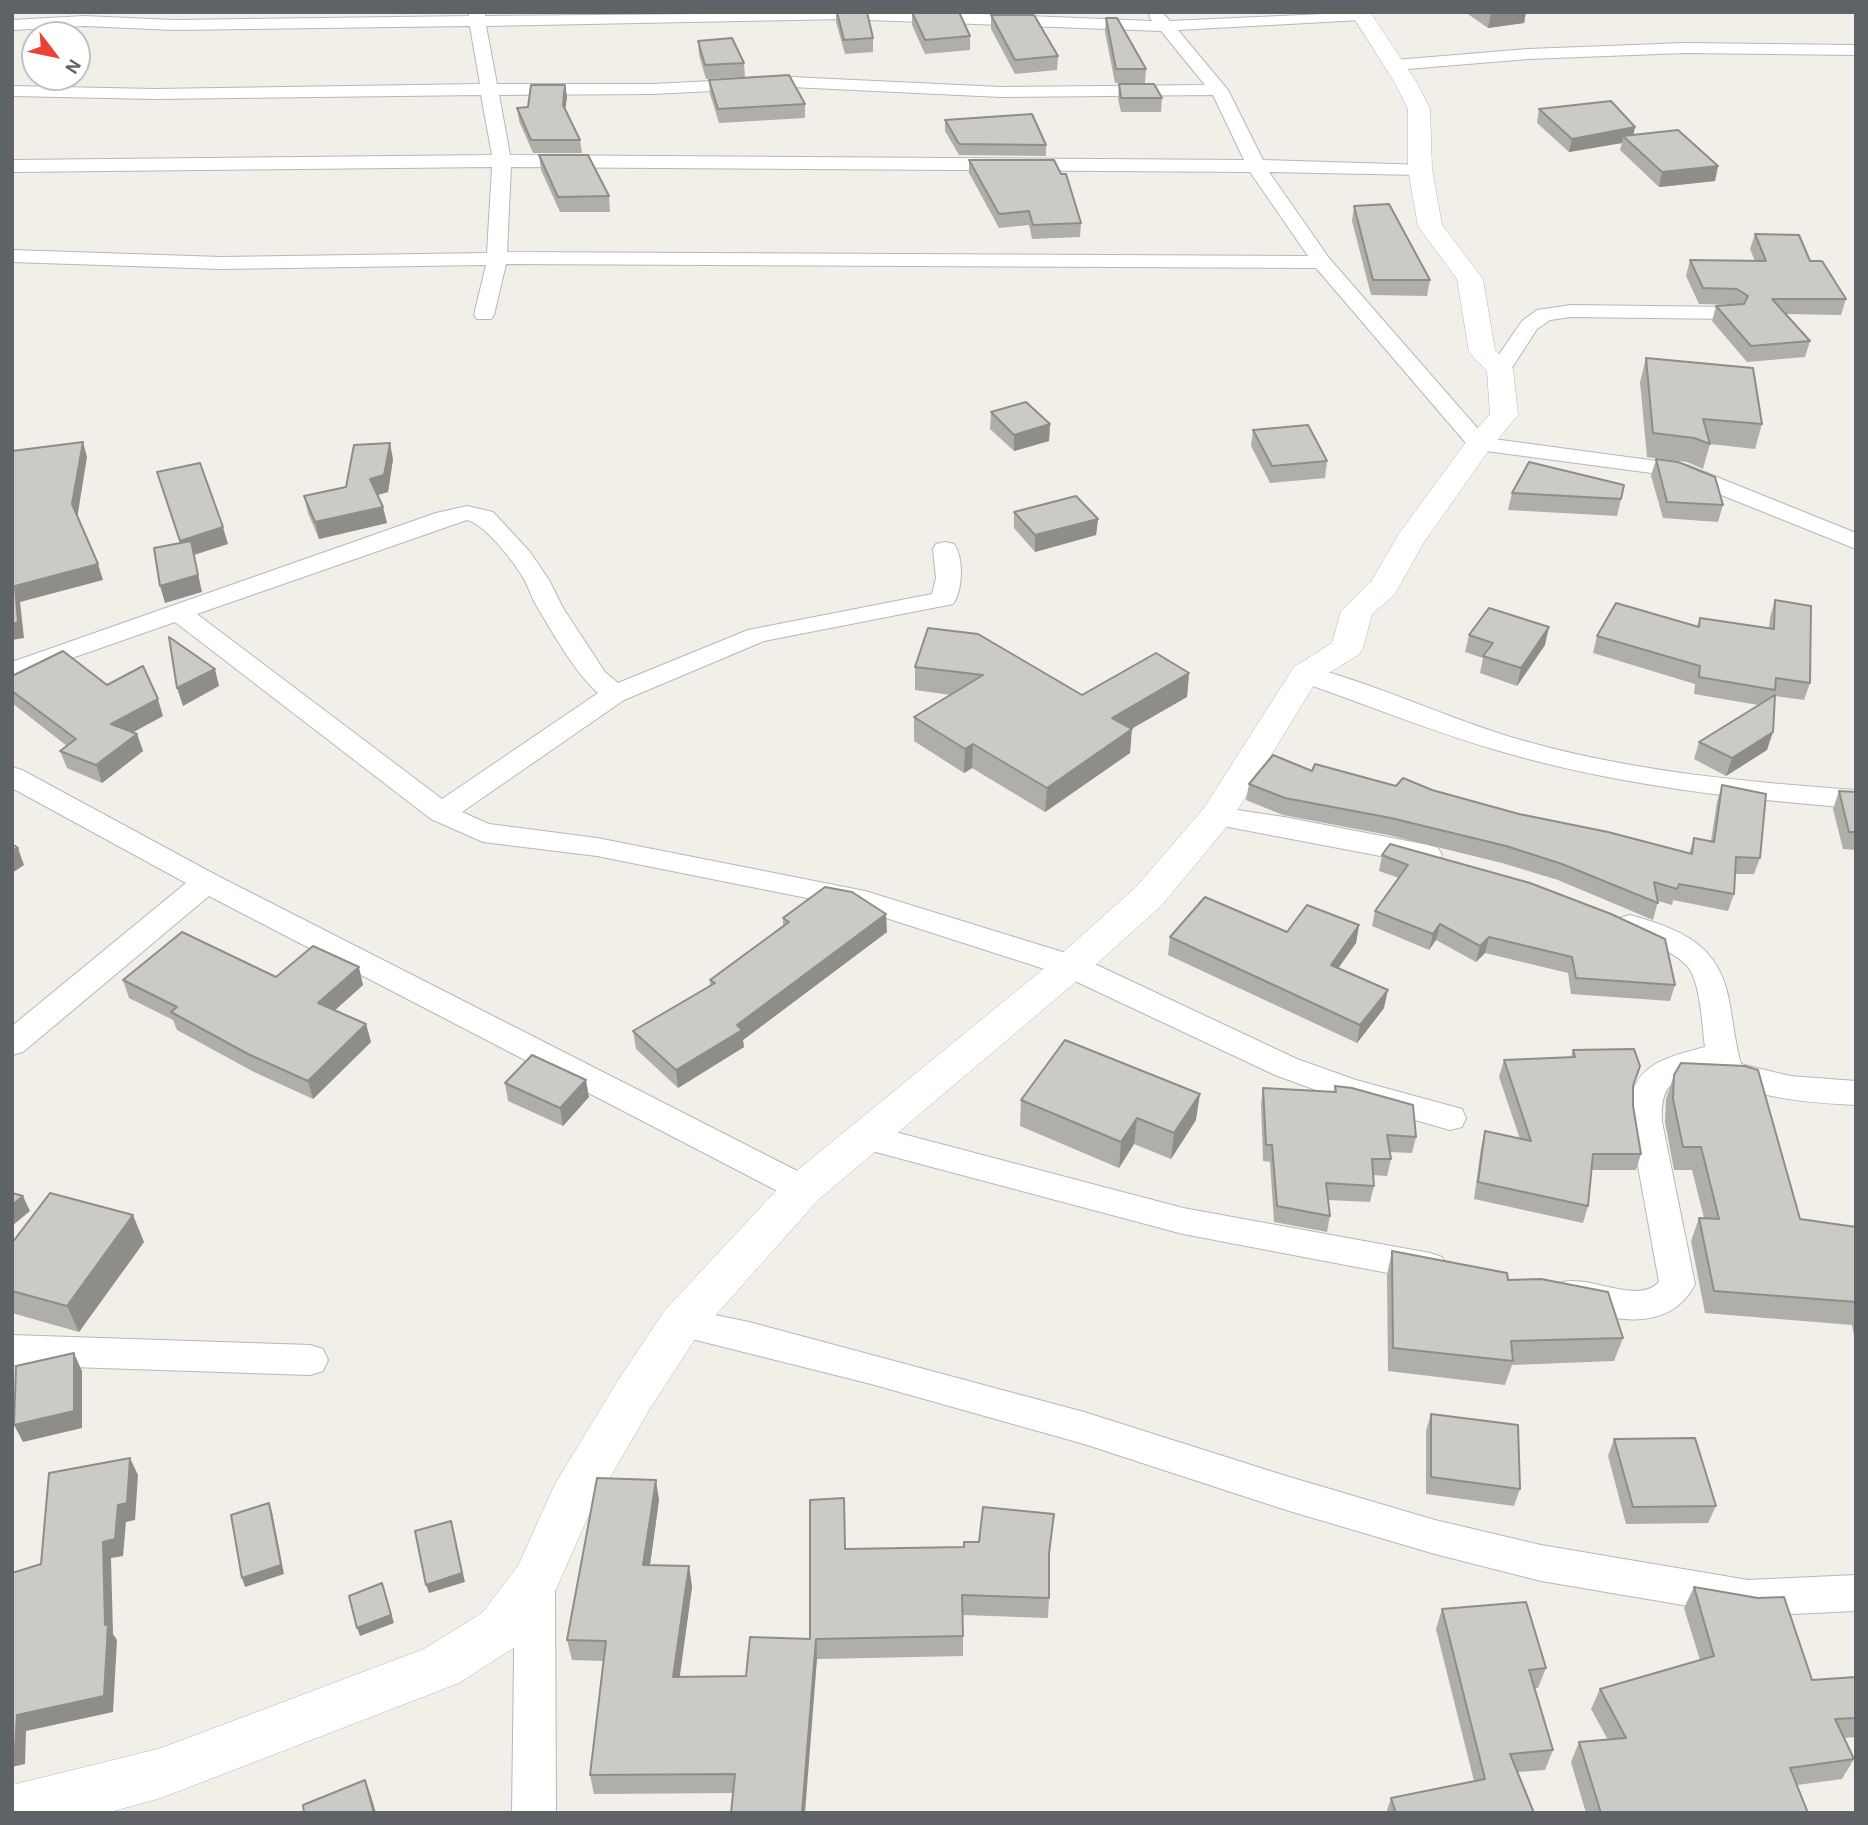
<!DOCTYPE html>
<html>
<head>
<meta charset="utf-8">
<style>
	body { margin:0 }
	#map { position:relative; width:1868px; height:1825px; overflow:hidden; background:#f1efe8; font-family:"Alegreya Sans",sans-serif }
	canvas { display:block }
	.frame { position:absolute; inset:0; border:14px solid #5f6368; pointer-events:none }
	.north { position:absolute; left:21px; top:21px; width:70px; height:70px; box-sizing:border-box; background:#fff; border:2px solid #bfc1c3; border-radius:50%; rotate:122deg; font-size:19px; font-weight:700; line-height:28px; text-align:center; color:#5f6368 }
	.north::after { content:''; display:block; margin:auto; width:24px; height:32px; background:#ea4335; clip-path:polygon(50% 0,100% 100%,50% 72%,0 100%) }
</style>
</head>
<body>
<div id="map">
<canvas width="1868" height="1825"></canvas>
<div class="frame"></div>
<div class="north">N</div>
</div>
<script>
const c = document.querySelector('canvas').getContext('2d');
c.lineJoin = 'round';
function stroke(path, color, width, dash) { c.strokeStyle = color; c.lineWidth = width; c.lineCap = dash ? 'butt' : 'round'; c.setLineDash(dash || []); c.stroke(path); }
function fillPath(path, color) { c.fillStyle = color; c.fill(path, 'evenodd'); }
const minor = new Path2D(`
	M469,12H485V16L929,12L1152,21L1149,16L1151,12H1162L1170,21L1368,12L1370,15L1368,19L1362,20L1178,30L1228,90L1263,160L1427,165L1429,169L1420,175L1269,172L1329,258L1486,438L1687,465L1856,533V549L1674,476L1471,449L1316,268L506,264L494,315L491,319H477L474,315L486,265L221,269L12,262V250L221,257L487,253L492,167L12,172V160L492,155L481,95L154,99L12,96V86L154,89L480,84L470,26L174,30L84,26L12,30V20L84,16L174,20L469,16ZM842,19L1161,31L1205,85L1001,87L791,77L653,84H497L486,26ZM791,87L1001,97L1213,95L1244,160L510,155L499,95L653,94ZM511,167L1250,172L1308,256L507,252Z
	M1685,43L1856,45V55L1685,53L1528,59L1395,70L1386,65L1395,60L1528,49Z
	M1571,305L1732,307L1739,309L1742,313L1739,317L1732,319L1571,317L1550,320L1537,329L1508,374H1492L1489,369L1522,321L1537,310Z
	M467,506L493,512L530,552L549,580L563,608L605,672L618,683L748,630L932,594L936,578L933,549L936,544L945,542L954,544C964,558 963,590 953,604L764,641L624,700L462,812L489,824L597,838L865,891L1082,958L1297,1059L1356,1080L1462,1109L1466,1118L1462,1127L1450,1130L1338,1098L1275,1075L1060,974L852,907L597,856L483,842L431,819L175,622L12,679V662L436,513ZM467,520C485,524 516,564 525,581C530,591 533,601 539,610C556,638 574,671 598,693L442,799L197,614Z
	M1305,666C1378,684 1448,719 1521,740C1629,771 1744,782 1856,790V808C1737,799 1617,785 1503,752C1432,732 1365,704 1296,680L1292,674L1296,668Z
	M12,767L22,770L216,875L815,1180L820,1189L815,1198L803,1202L791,1198L209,896L23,1052L12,1055V1026L186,883L12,788Z
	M1217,807L1284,817L1428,845L1438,848L1442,855L1438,862L1428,865L1207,823L1203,816L1207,809Z
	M1630,915C1680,929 1719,944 1729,1000C1733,1021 1735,1043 1741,1064L1790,1076L1856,1081V1105C1807,1103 1761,1098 1716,1079L1711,1069C1674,1079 1660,1081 1662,1122L1695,1284C1668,1337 1605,1319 1560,1303L1554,1293L1560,1283C1588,1273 1637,1306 1659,1282L1630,1122C1627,1067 1659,1059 1705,1047C1702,1026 1701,984 1688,967C1673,949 1640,941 1619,932L1615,925L1619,918Z
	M865,1124L1183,1208L1430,1253L1442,1257L1447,1267L1442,1277L1430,1281L1183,1234L853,1146L848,1137L853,1128Z
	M681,1308L749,1322L1084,1412L1286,1476L1435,1520L1541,1545L1748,1580L1856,1575V1611L1748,1616L1541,1581L1435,1554L1286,1510L1084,1444L871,1384L668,1333L663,1323L668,1313Z
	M12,1335L310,1345L323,1349L328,1360L323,1371L310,1375L12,1365Z
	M535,1564L549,1569L555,1582L556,1813H512L515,1582L521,1569Z`);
const tertiary = new Path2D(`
	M1350,12H1370L1417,83L1430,109L1432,169L1442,225L1483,279L1495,350L1513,369L1518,415L1489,450L1424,542L1395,594L1372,614L1363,648L1358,655L1317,680L1229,824L1162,905L1084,975L818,1200L697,1336L649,1410L591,1510L552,1598L518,1645L459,1683L161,1798L106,1813H12V1785L161,1748L424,1649L482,1613L518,1566L555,1484L617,1382L665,1310L788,1178L1058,957L1136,887L1204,808L1294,667L1332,643L1341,611L1371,582L1398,535L1469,438L1490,414L1487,371L1469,352L1457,279L1418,226L1408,169V109L1395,83Z`);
stroke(minor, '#b5b8bc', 2);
stroke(tertiary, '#b5b8bc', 1);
fillPath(minor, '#fff');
fillPath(tertiary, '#fff');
fillPath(new Path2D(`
	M836,12L873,38V52L845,54L836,22Z
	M912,12L970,36V50L925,54L912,25Z
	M1465,12H1526L1524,23L1488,28Z
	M991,15L1058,56L1057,70L1015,74L991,29Z
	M1106,18L1146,69L1145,83H1115L1105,32Z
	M698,41L744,63L745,77L706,79L699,55Z
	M709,80L805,104V118L719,123L710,94Z
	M1119,84L1162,98L1161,112H1121L1118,99Z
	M565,85L567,97L565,110L580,140L582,153H533L519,121L517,108L528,107Z
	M1539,109L1635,127L1633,135L1718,166L1715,181L1659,187L1620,150L1622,143L1569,152L1537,123Z
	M945,120L1046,145V156L959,155L945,131Z
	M539,155L609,196L610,212H560L541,170Z
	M969,160L1081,223L1080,237L1032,239L1029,225L999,228L969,173Z
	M1354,206L1430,280L1427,296L1371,295L1352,221Z
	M1755,234L1810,261L1846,299L1841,315L1786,314L1810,341L1805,357L1747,362L1712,321L1716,306L1733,305L1699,304L1686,276L1690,260L1755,261L1750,249Z
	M1646,358L1762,424L1755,449L1710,444L1703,469L1687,462L1647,457L1640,382Z
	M991,412L1050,424L1049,441L1014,451L990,429Z
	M1253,430L1327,461L1325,478L1270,483L1251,446Z
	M393,459L388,492L378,495L387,523L319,539L308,513L304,496L346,487Z
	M1656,459L1723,505L1718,522L1663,518L1651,476Z
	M1512,493L1621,499L1617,516L1508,510Z
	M1014,512L1098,519L1096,535L1035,552L1014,528Z
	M1775,600L1810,683L1804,700L1775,696L1767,750L1726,776L1694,759L1699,742L1758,705L1694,694L1695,684L1593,653L1597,636L1697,626L1700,618L1769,628L1770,617Z
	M928,628L1082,695L1189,673L1187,697L1131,729L1130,753L1045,812L972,768L964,773L914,741V717L951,695L915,690V667Z
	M1469,635L1545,645L1517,686L1480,673L1483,658L1465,652Z
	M12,676L107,685L163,716L133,732L137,734L143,751L102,783L67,768L60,751L67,746L12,703Z
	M1312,771L1396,786L1432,790L1519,814L1689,854L1694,838L1711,841L1717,802L1722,785L1760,858L1754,874H1735L1734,894L1728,911L1673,900L1672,905L1658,901L1653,920L1558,880L1502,863L1388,835L1283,815L1246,800L1249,784Z
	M1839,791L1856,792V850L1843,849L1833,809Z
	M1390,844L1675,985L1670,1001L1571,994L1568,973L1485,953L1476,962L1436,940L1429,950L1372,926L1375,911L1399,878L1379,871L1382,855Z
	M783,918L887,932L743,1040L744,1047L678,1088L636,1049L633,1031L710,986V980L783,926Z
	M1359,925L1356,943L1338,968L1384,1008L1357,1043L1168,955L1170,937L1287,932Z
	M276,977L363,985L335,1010L366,1024L371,1042L313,1099L254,1072L177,1030L173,1020L129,998L123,980Z
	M1573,1050L1633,1086V1106L1641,1154L1636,1170H1592L1588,1206L1583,1223L1474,1199L1481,1148L1485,1131L1520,1139L1499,1077L1504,1060L1571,1057Z
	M1674,1075L1800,1219L1856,1227V1347L1852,1325L1705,1313L1691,1241L1699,1218H1704L1692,1170H1674L1665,1122L1666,1099Z
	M505,1083L589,1097L563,1126L508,1101Z
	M1335,1086L1416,1137L1412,1153L1390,1152L1391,1159L1387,1176L1373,1175L1374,1186L1370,1202L1328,1200L1330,1216L1327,1232L1274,1222L1270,1162L1263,1161L1261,1104L1263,1088L1334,1092Z
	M1021,1100L1196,1120L1171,1159L1134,1144L1119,1168L1020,1126Z
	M144,1242L79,1332L12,1313V1243Z
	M1392,1251L1508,1280L1623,1338L1614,1361L1512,1365L1505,1385L1388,1371L1387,1275Z
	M1431,1414L1520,1489L1514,1506L1426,1494V1431Z
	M1614,1439L1716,1506L1708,1523L1626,1524L1608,1456Z
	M659,1500L650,1565L689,1566L692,1587L679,1677L746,1676L810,1639L845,1519V1549L964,1547L979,1542L1052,1534L1049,1562V1598L1048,1618L963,1615V1656L817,1659L733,1793L594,1794L590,1775L603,1661L572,1660L567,1640Z
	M1694,1587L1812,1680L1856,1677V1737L1844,1738L1854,1759L1842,1779L1797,1785L1808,1813H1586L1571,1762L1579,1742L1608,1740L1591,1709L1600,1689L1700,1660L1684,1608Z
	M1442,1609L1546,1668L1538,1688H1535L1553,1750L1545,1770L1518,1772L1474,1781L1436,1629Z
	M1391,1798L1396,1813H1386Z`), '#afaea9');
fillPath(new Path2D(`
	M1526,12L1524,23L1488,28L1491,13Z
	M565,85L567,97L564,117L563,105Z
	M1635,127L1632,141L1623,136L1622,143L1569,152L1572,139Z
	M1718,166L1715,181L1659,187L1662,172Z
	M1050,424L1049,441L1014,451V435Z
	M83,442L87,457L77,519L72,504Z
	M390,443L393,459L388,492L374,496L370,479Z
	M383,507L387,523L319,539L315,522Z
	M1098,519L1096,535L1035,552V535Z
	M223,527L228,544L194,555L202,592L165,603L160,586L185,558L180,541Z
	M98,564L103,580L20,602L24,638L12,640L15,586Z
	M1549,627L1545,645L1517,686L1521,668Z
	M215,669L219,686L183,706L177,688Z
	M1189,673L1187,697L1110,741L1112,718Z
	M158,699L163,716L117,741L111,724Z
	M1132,729L1130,753L1045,812L1047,788Z
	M1773,732L1767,750L1726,776L1732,758Z
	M137,734L143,751L102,783L96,765Z
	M973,744L972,768L964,773L965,749Z
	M18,848L24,865L12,873V851Z
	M886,914L887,932L743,1040L744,1047L678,1088L676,1070Z
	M1440,924L1436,940L1429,950L1433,934Z
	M1359,925L1356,943L1328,983L1331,965Z
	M1489,937L1485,953L1476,962L1480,946Z
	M359,967L363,985L323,1021L318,1003Z
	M1388,990L1384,1008L1357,1043L1360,1025Z
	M366,1024L371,1042L313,1099L308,1081Z
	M586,1080L589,1097L563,1126L560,1108Z
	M1200,1094L1196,1120L1171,1159L1174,1133Z
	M1137,1118L1134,1144L1119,1168L1121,1142Z
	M23,1196L30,1211L12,1226V1205Z
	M133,1215L144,1242L79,1332L67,1306Z
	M74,1353L82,1371V1428L23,1442L14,1425Z
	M130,1458L138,1475L135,1520L126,1522L123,1556L111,1558L113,1634L117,1640L113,1712L26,1731L25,1764L12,1767V1749L17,1715L105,1625L103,1542L118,1505Z
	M656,1480L659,1500L647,1586L643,1565Z
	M269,1503L272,1512L284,1574L245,1587L242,1578Z
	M451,1521L465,1582L429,1593L426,1585Z
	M689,1566L692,1587L677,1697L673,1677Z
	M385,1592L394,1623L360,1636L357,1628Z
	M816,1639L817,1659L805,1813H802Z
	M365,1780L371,1796L376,1813H374Z`), '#8f8d8a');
const building = new Path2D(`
	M837,12H867L873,38L844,40Z
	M912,12H959L970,36L925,40Z
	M991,15H1034L1058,56L1015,60Z
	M1106,18H1117L1146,69H1116Z
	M732,38L744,63L705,65L698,41Z
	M789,75L805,104L718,109L709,80Z
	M1119,84H1154L1162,98H1121Z
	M531,85H565L563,105L580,140H531L517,108L528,107Z
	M1611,101L1635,127L1572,139L1539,109Z
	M1032,114L1046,145L959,144L945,120Z
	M1678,130L1718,166L1662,172L1623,136Z
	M539,155H588L609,196L558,197Z
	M969,160H1054L1061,174H1066L1081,223L1033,225L1029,211L999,214Z
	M1389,204L1430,280H1373L1354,206Z
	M1755,234L1799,235L1810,261H1822L1846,299H1772L1810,341L1751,346L1716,306L1744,304L1748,296L1737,289L1703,288L1690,260L1766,261Z
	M1646,358L1753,368L1762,424L1703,419L1710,444L1694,438L1653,433Z
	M1026,402L1050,424L1014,435L991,412Z
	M1308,425L1327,461L1272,466L1253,430Z
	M83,442L72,504L98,564L15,586L18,622L12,624V451Z
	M390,443L384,475L370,479L383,507L315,522L304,496L346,487L354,445Z
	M1656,459L1678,462L1715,477L1723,505L1667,502Z
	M1529,462L1624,485L1621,499L1512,493Z
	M200,463L223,527L180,541L157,472Z
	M1076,496L1098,519L1035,535L1014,512Z
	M191,541L198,575L160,586L154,548Z
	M1775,600L1811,606L1810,683L1776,678L1775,690L1699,677L1700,666L1597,636L1616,603L1699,627L1700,618L1774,629Z
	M1489,608L1549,627L1521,668L1483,656L1493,643L1469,635Z
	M928,628L978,634L1082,695L1156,653L1189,673L1112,718L1132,729L1047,788L973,744L965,749L914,717L983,675L915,667Z
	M169,637L215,669L177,688Z
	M63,651L107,685L143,666L158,699L111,724L137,734L96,765L60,751L76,739L12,691V676Z
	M1775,695L1773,732L1732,758L1699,742Z
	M1273,755L1312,771L1315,764L1396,786L1403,778L1432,790L1519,814L1608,832L1692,854L1694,838L1714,842L1722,785L1766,794L1760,858L1736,857L1734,894L1679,884L1677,889L1654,882L1658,903L1562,864L1506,846L1391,818L1285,798L1249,784Z
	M1839,791L1856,792V832H1849Z
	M12,844L18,848L12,851Z
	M1390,844L1530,883L1611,914L1665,939L1675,985L1576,978L1572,957L1489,937L1480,946L1440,924L1433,934L1375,911L1408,865L1382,855Z
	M825,887L852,892L886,914L737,1025L742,1030L676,1070L633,1031L715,983L710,980L789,922L783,918Z
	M1205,897L1287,932L1307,905L1359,925L1331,965L1388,990L1360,1025L1170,937Z
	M182,932L276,977L313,946L359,967L318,1003L366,1024L308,1081L248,1054L171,1012L177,1007L123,980Z
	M1065,1040L1200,1094L1174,1133L1137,1118L1121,1142L1021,1100Z
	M1634,1049L1640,1066L1633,1086V1106L1641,1154H1593L1588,1206L1478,1182L1485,1131L1531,1141L1504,1060L1575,1057L1573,1050Z
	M532,1055L586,1080L560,1108L505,1083Z
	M1681,1063L1745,1066L1758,1070L1800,1219L1856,1227V1302L1714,1291L1699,1218L1719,1219L1701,1147H1683L1673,1099L1674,1075Z
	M1335,1086L1352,1088L1413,1105L1416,1137L1387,1135L1391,1159H1372L1374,1186L1326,1183L1330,1216L1277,1206L1272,1145H1266L1263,1088L1336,1092Z
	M12,1193L23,1196L12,1205Z
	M50,1193L133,1215L67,1306L12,1291V1243Z
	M1392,1251L1507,1273L1508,1280L1541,1279L1608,1292L1623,1338L1511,1341L1513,1361L1393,1348Z
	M74,1353V1411L14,1425L16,1366Z
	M1431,1414L1518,1425L1520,1489L1431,1477Z
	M1695,1438L1716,1506L1633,1507L1614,1439Z
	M130,1458L127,1503L118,1505L115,1539L103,1542L105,1625L108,1624L104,1696L17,1715L15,1748L12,1749V1573L41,1564L49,1473Z
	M597,1478L656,1480L643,1565L689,1566L673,1677L746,1676L750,1637L810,1639V1500L844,1498L845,1549L964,1547V1542H979L983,1507L1054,1514L1049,1553V1598L962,1595L963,1636L816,1639L802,1813H731L735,1774L590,1775L606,1641L567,1640Z
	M269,1503L281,1565L242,1578L231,1515Z
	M451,1521L462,1573L426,1585L415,1531Z
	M382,1583L391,1615L357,1628L349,1596Z
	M1694,1587L1758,1598L1784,1597L1812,1680L1856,1677V1718L1835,1719L1854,1759L1790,1768L1808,1813H1601L1579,1742L1626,1738L1600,1689L1714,1656Z
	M1526,1602L1546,1668L1529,1670L1553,1750L1510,1754L1534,1813H1396L1391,1798L1485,1779L1442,1609Z
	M365,1780L374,1813H304L303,1805Z`);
fillPath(building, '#cccac5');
stroke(building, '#8f8d8a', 2);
</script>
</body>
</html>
